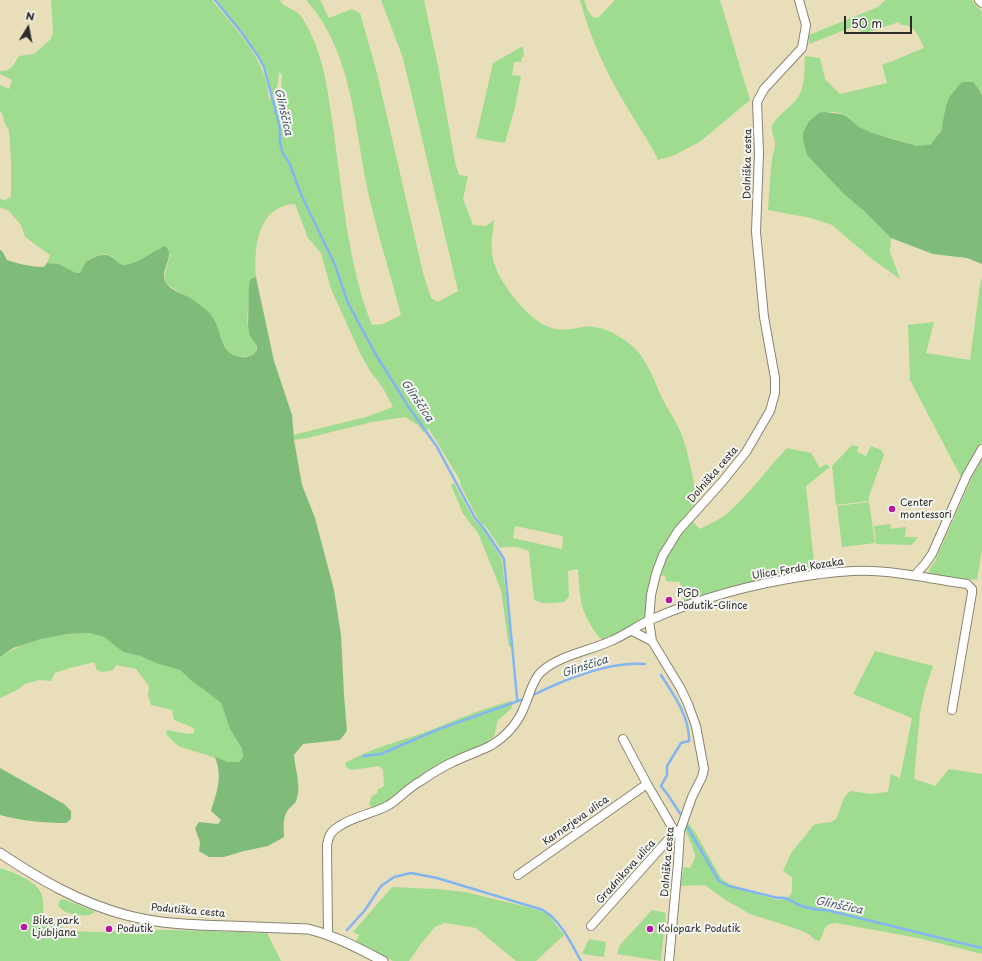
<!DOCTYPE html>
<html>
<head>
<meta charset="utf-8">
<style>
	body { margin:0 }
	#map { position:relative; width:982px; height:961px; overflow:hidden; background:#e8deb9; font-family:"Playpen Sans",sans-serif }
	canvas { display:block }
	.north { position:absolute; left:8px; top:8px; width:40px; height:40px; -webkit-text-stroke:3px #f6f6f2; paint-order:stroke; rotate:10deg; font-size:11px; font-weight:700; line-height:16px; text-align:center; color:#2b2b2b }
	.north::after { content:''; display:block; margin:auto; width:14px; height:18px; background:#2b2b2b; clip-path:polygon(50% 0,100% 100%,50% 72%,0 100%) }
	.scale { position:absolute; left:844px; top:16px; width:68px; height:18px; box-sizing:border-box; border:2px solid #2b2b2b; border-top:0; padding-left:5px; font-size:12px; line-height:14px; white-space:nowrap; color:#2b2b2b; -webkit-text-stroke:3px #f6f6f2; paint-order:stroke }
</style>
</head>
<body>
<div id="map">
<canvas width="982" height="961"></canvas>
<div class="north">N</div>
<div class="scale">50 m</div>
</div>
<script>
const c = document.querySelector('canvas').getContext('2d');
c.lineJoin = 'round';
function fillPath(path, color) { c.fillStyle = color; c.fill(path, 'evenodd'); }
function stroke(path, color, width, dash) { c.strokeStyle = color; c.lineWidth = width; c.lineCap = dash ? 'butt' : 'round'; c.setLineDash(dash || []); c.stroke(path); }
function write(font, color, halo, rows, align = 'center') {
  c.font = font + ' "Playpen Sans",sans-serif'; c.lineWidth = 4; c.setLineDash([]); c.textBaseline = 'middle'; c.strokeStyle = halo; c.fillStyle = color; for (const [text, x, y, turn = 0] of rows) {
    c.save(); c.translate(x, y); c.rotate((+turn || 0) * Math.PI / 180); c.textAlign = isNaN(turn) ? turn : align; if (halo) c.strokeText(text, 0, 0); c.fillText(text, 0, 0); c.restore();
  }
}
fillPath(new Path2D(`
	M51,0H212C236,30 267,59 269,99H275L278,101L281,93L282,74L279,73L276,96L272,95L267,72L258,54L217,0H280C284,8 293,8 299,14C304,19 312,36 315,43C325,68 328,94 332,120C342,186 347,264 372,325L383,324L401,315C391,276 379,239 370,200C354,132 355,55 306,0H320L329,18L352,9L360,13L377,73L423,273L431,298L438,302L458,291L403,58L381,0H424L439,71L455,162L459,175L468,176L463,199L473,225L486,226L494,220C493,232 490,246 493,259C498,282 529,322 552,328C563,331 572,329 582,327C600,324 619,335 632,346C647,359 654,380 662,398C668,410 676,421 681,433C689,455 693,477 697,501L671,537L645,616L637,623L605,641C595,637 582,611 581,601C579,590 579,580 578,569L568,571L569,597L564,602L554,603H543L534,600L529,551L517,547H502L501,549L486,527L479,521L460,484V480L429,429L423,432L418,425L405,417L372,422L307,438L294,440L293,435L366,417L393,407L383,388L370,371L360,353L331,289L321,253L308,238L295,204C257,206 254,248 256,277L251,280C250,291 246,318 248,327C250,335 257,342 257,350L250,356L236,357L230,354L224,345L211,315L192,300L166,284L164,278L170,255L160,248C151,253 134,265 124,265C118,265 116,259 111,256C104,252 91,257 86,262C83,265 82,270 80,273H76L59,264L47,263L50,255L25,237L21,225L9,211L0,207V199L5,200L11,197V160L9,130L5,124L2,113L0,112V85L9,89L12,80L0,74V71C11,72 14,64 19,56L34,54L50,40L53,33ZM515,526L563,536L562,549L513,538Z
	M580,0H584L588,11L593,17L598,18L615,0H720L750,100L701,141L675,155L658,160C651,144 639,128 630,112C609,78 590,39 580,0Z
	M885,0H972L982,12V96L978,88L946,106C944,121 940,149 918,146C910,145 902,141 895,139C883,136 870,134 860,128C854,125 851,119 846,116C833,108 819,112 809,121L863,210L891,238L890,252L900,279L872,259L832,225L811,218L768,210L770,182L772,159L775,147V141L772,133V126L774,122C780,114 788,109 795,101C806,89 804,71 805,56L820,58L825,79L840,94L887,83L882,65C897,60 910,53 924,48C919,37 914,23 900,25L899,22L862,34L858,25L809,44V35L878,7Z
	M523,46L524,57H522L521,62H514L512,75L521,76L515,107L505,143L476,138L493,63Z
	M982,278V442L962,479L910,380L908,325L934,322L926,353L970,360L980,284Z
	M852,445L859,447L857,452L866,456L871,446L881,450L884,455L869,496V501L836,505L832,466Z
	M787,448L811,453L820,468L826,464L830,467L806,486L815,573L685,605L680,582L666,581L665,576L659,575L666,555L673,543L692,521L700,529C709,524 721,519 729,512C751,492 767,469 787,448Z
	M982,459V550L977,580L934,576L929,573V570L935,561L973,475Z
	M454,483L474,520L484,530L502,560L512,647H509L501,590L478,533L463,514L451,485Z
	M869,502L875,543L842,547L837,506Z
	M890,524L891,529L906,527L905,537H918L912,545L876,544L874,526Z
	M89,633L104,637L123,652L140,656L156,663L180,670L194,683L203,689L221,703L230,729L242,749L243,757L239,762H228L178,746L166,734L167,730L189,734L194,733V728L174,720L172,710L151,705L148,695L149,686L136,669L116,665L113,670L102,672L97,670L94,662L70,668L55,673L51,681L39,680L25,684L17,690L0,698V657C28,639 57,634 89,633Z
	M875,651L933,666L925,690L920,713L914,779L935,786L949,769L982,774V954L918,938L836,923C820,925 827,931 819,941L814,939L810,935L800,930L750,914L724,899L705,885L680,886L684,867L690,868L695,858V854L692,845L684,828L685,825L688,823L695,832L721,878L729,884L746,891L778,900L787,899L792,892V877L783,871L791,853L813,826L816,824L831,822L836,819L844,798L849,792L852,791L869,794L888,792L891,774L900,778L912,718L853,694Z
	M512,701L513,703L511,709L498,720L494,736L486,744L377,808L372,807L369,804L372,796L378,793L377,790L384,786L383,770L379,766L351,770L347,768L345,763C371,748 402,741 431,730C458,719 484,708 512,701Z
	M0,868C11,871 36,881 41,893C47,906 37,914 54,924C78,936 108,931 133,930C177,929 223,932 267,933L281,961H0Z
	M392,887L436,889L465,892L527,907L547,913L564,935L536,961H516L476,928L445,923L435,927L420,945L409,961H393L356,942L359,935L353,932Z
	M63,899L94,911L95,912C87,919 63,915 58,905L60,900Z
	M652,910L666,913L661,961L617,954L620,945Z
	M589,939L606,942L604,957L582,954Z`), '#9fdc90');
fillPath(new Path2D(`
	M962,82H973L978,88L982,96V264L967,258L933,254L891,238L863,210L844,194L807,155L803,140V133L809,121L819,113L824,112L841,114L846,116L859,127L872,133L917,146L927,145L931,144L941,131L946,106L950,96Z
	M165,246C177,256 158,271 166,283C171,291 184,294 192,299C197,303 206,309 211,315C223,330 219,358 244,357C250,357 253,355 257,350V346L250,336L248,327L249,284L251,279L256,277L274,361L292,415L294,440L302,485L315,518L334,590L341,635L344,695L347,731L340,740L303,744L294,755C295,769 302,787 296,801C295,804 290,807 288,810C282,818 284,829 284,837L268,846L244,851L224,857H209L199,851L200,842L195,828L199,822L218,824L221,820L211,811C217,791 223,778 215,757L228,762H239L243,757L242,749L230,729L221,703L203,689L194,683L180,670L156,663L140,656L123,652L104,637L89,633L68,634L41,639L13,648L0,657V250L2,251L7,260C19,264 31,267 44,267L47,263L59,264L76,273H80C82,270 83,265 86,262C92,257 105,252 112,257C116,260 119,265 125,265C139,263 152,251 165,246Z
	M0,768L64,804L71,811V819L66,823C45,823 21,821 0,815Z`), '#7fbc7a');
stroke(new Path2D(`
	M215,0L242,33L258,56L264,67L280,128V143L283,154L289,162L300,192L335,265L348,303L376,355L408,406L437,447L475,518L485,530L504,559L517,698L518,701L525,699
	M661,675C673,694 690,717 689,741L681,743L667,766V775L661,786L668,795L683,818
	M531,696C563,680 610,661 645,664
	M363,756L381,754L439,729L518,701
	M685,823L719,881L729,886L778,898C786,897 790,900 797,904C806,908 815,910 826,910L982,948
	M347,930L365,910L381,886L394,877L411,873L437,878L543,910C561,921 571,943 581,961`), '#83b6f0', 2.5);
const minor = new Path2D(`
	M979,0L982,3
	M915,575L925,564L932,554L967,475L982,449
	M632,631L652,641
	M623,739L647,784L675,832L679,831
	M518,875L647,784
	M591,926L675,832
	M328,934L327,845C329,836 330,832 338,827C353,816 373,814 389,805C400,798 409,787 421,781C431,774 442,767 453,762C465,756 478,752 490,746C506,737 519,722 525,705C530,694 532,681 541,672C560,655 589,651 611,641C625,635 637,626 650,620C700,598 752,584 806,576C827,573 850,570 872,571C904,572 935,580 967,584L972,589V593L952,710
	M669,961L678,863L680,831L692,797L702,777L704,769L696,726L688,704L681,689L652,641L649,621L651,595L656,574L663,555L670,544L678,531L722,482L746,452L770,411L775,393V378L764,317L756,232L759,153L757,102L764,89L802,48L806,25L799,0`);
const tertiary = new Path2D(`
	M0,853C39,879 80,903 126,915C159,924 194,925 229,926C255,927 282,928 308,929C336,936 358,948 383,961`);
stroke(minor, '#8a8472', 10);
stroke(tertiary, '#8a8472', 11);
stroke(minor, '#fff', 8);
stroke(tertiary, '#fff', 9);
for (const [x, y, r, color] of [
	[892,509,4,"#b5179e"],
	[669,600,4,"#b5179e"],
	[24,927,4,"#b5179e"],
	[109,929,4,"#b5179e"],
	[650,929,4,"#b5179e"]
]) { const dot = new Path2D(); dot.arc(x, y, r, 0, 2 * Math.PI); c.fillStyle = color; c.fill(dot); stroke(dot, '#f6f6f2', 1.5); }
write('10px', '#2b2b2b', '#f6f6f2', [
	["Dolniška cesta",748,164,-89],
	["Dolniška cesta",713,475,-49],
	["Ulica Ferda Kozaka",798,569,-9],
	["Karnerjeva ulica",576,821,-35],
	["Dolniška cesta",668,862,-85],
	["Gradnikova ulica",626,872,-48],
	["Podutiška cesta",188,911,5]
]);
write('10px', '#2b2b2b', '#f6f6f2', [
	["Center",900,503],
	["montessori",900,515],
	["PGD",677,594],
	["Podutik-Glince",677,606],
	["Bike park",32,921],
	["Ljubljana",32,933],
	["Podutik",117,929],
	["Kolopark Podutik",658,929]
], 'left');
write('italic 11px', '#455566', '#f6f6f2', [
	["Glinščica",283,112,77],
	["Glinščica",417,401,56],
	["Glinščica",585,667,-18],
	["Glinščica",839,906,12]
]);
</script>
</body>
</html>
